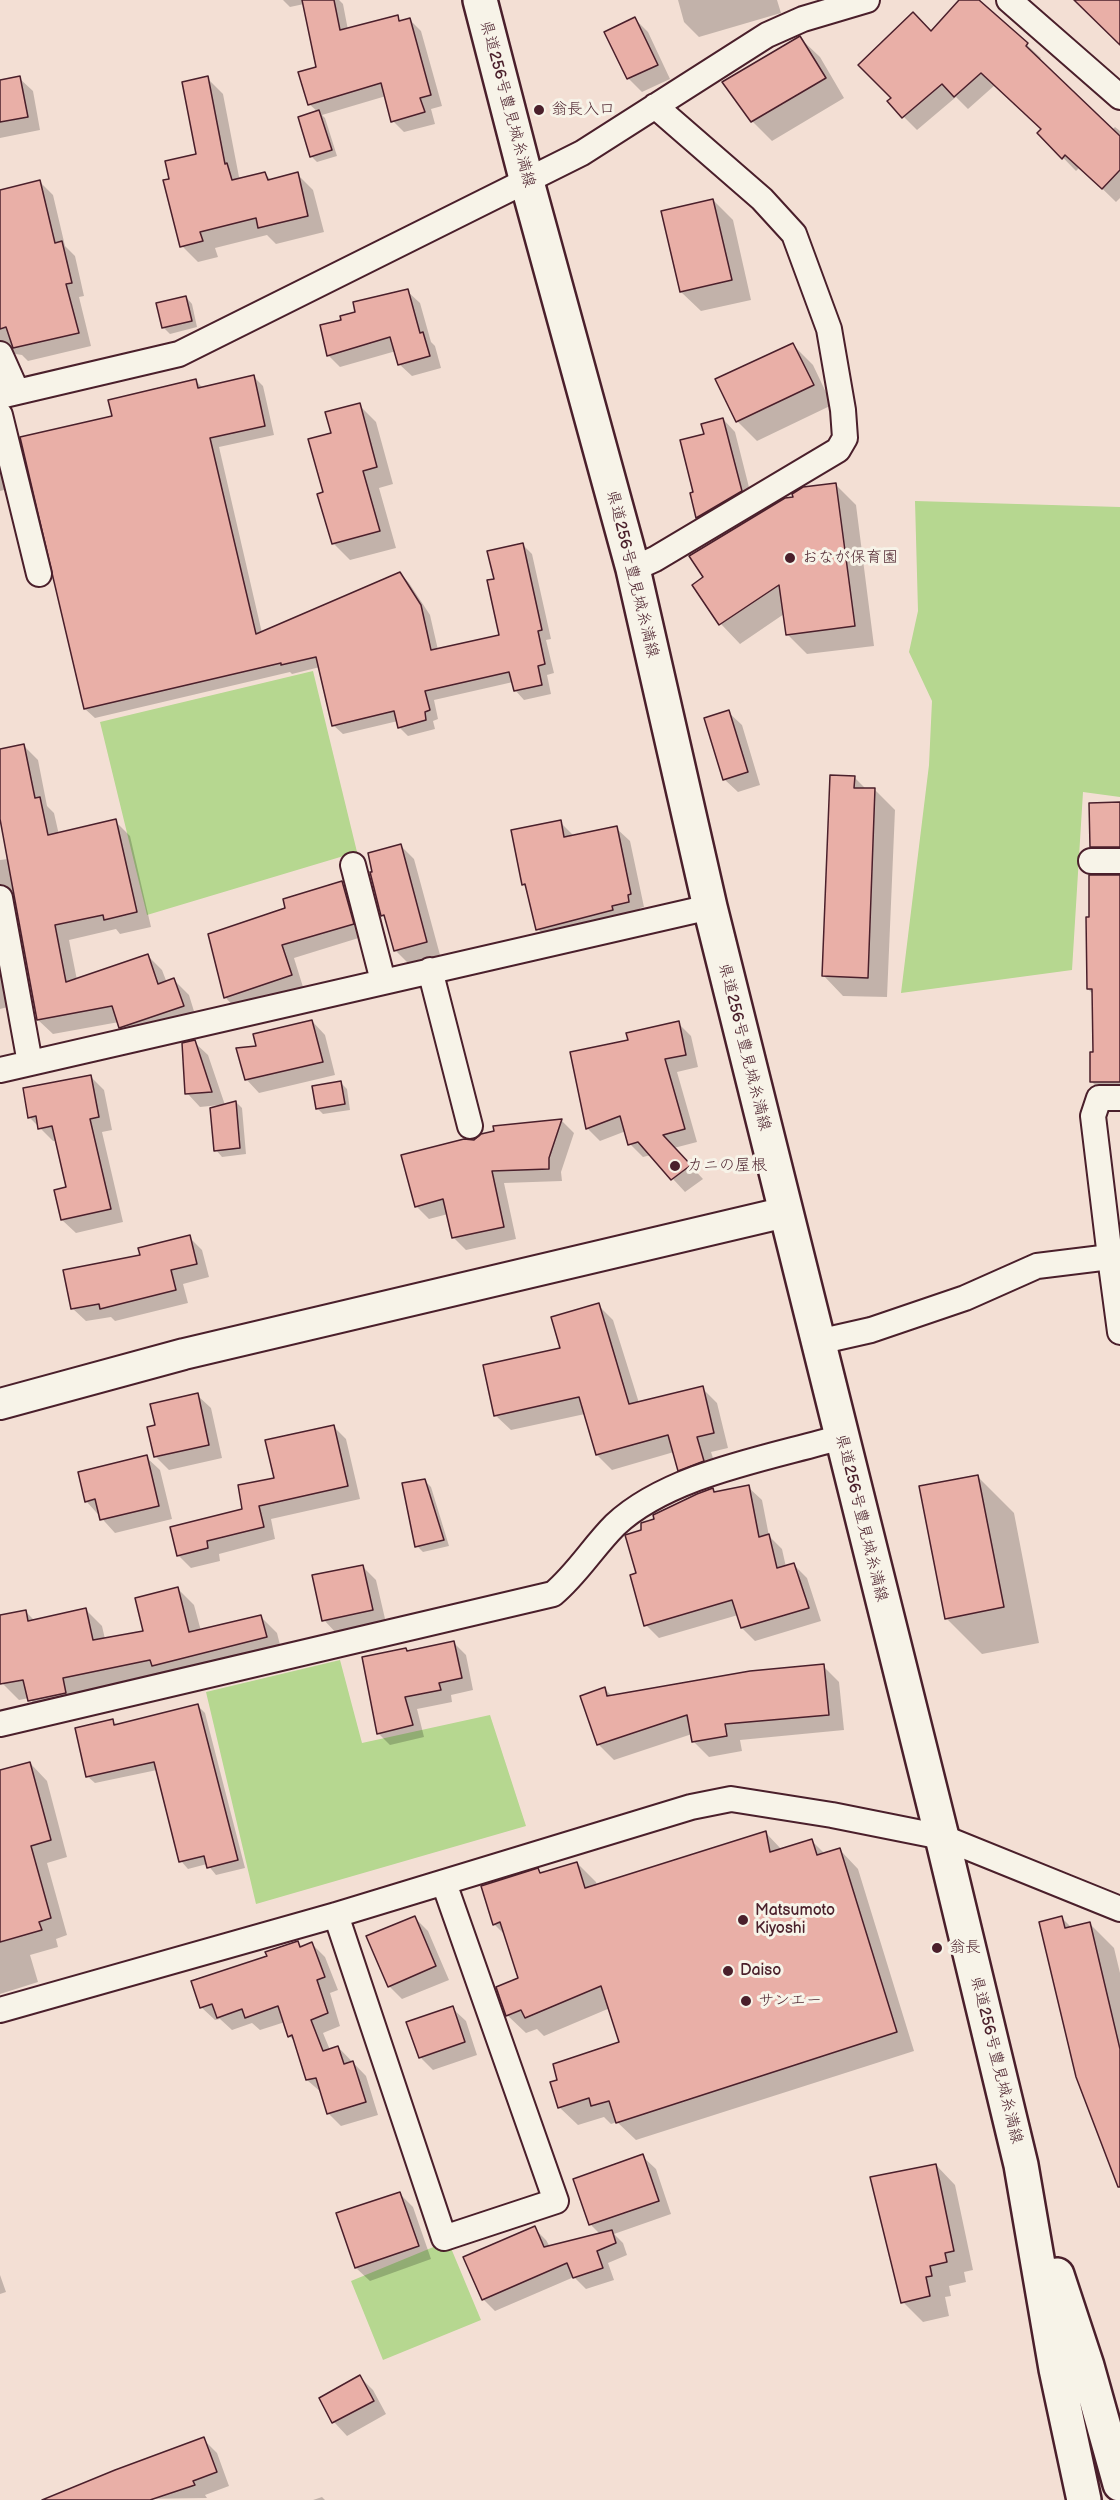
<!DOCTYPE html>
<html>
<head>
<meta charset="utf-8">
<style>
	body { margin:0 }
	canvas { display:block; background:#f3dfd4 }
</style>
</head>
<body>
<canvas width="1120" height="2500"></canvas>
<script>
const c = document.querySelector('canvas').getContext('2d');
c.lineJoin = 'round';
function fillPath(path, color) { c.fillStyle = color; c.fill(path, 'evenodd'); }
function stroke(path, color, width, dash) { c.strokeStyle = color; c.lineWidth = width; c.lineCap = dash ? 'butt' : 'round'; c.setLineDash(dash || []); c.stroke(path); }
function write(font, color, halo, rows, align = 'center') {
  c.font = font + ' "Balsamiq Sans","Klee One",sans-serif'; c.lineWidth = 6; c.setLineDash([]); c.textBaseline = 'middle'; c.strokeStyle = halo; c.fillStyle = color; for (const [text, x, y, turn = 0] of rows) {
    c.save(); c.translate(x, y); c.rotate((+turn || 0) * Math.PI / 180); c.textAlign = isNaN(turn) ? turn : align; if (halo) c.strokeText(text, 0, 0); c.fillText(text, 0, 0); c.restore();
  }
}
fillPath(new Path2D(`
	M915,501L1120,507V797L1083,792L1072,970L901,993L929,765L932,701L909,652L918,611Z
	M313,671L357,852L147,915L100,722Z
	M340,1660L362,1743L490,1715L526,1826L256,1904L206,1692Z
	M448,2241L481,2320L383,2360L351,2281Z`), '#b6d790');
fillPath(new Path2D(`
	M283,0H339L343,4L348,30L397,17L402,22L410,20L421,31L442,106L431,109L435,124L404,132L393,121L386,96L322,115L325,118L337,156L317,162L311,156L318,112L309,104L318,68L304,4L290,7Z
	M678,0H777L781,13L699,37L684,22Z
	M961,0H977L1027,45L1041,58L1039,60L1112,130L1115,127L1120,131V198L1116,202L1080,167L1076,171L1039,133L1043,130L995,85L968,109L956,97L917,130L889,102L931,33Z
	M635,19L648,32L670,79L642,92L628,78L607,32Z
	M800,38L820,57L844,98L772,141L752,121Z
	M19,78L33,91L40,130L0,138V81Z
	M207,78L223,94L239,177L241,179L265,174L271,180L297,174L313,190L324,232L276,244L267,235L215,248L218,257L198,262L182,246L171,180L198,155Z
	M40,182L53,195L65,246L75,256L84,296L79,297L91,346L28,361L22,355L9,353L0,364V191Z
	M713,200L733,220L751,300L701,311L681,292Z
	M407,291L420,303L431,342L435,346L441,368L412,376L399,364L396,351L340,367L328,355L343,321Z
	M186,297L192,304L197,327L170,334L163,327Z
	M793,345L813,365L832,405L757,441L737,421Z
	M254,377L263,386L274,435L219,447L262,633L400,573L409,583L430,615L438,650L501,636L495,581L523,545L532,554L551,639L546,640L554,673L547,675L551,694L524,700L515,690L513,682L434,700L438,719L433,721L435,729L408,736L399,727L398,721L343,734L333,725L320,667L292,674L290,672L95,718L85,709L113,417L196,381L203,388Z
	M359,405L376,422L393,484L379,488L396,548L350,560L333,543L325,493L333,434Z
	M723,419L735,432L753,503L709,529L697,517L692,494L695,493L706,435Z
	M0,453L12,488L0,491Z
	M836,485L856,505L874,646L807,654L787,634L784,614L740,644L721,624L794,499Z
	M728,712L742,725L760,785L738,792L724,779Z
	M24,746L38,760L47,806L54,813L59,835L115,821L130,836L151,927L120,934L116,929L69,940L77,980L148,956L162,970L167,983L174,980L189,995L197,1021L135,1042L121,1027L119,1022L53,1034L38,1020L16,899L5,902L0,915V860L8,859L0,811V750Z
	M855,778L867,790H875L895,810L887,997L843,996L824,976Z
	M1120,804V857L1101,856L1091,846Z
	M560,822L573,835L616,828L630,841L644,907L640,908L641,915L551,942L538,929L528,889L523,884Z
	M401,846L414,859L440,955L408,963L395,950L387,920L382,915L374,873Z
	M1120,875V1091H1101L1091,1081L1095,1054L1093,994L1088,989L1091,918Z
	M342,883L354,895L365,936L294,958L303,987L237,1010L225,997L287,909Z
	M0,916L16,1005L0,1009Z
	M312,1021L325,1035L335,1075L259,1093L246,1079Z
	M678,1023L691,1036L698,1067L677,1072L697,1142L674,1148L703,1179L685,1192L651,1155L643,1157L630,1144L626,1131L600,1141L587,1128L630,1041Z
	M194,1042L208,1055L225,1105L236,1102L242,1108L246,1154L222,1157L216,1150L220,1105L200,1107L187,1093Z
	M91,1077L104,1090L112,1130L102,1132L123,1222L76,1233L62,1220L68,1188L57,1141H53L29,1117Z
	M341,1083L347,1089L350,1110L323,1114L317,1108Z
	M562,1121L574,1133L561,1172L562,1181L504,1183L516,1239L466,1250L454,1238L448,1214L429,1219L416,1206L475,1141L496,1132L495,1128Z
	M189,1237L202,1250L209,1277L183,1284L188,1303L115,1321L111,1317L86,1321L72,1308Z
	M598,1305L613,1320L639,1403L702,1388L717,1403L728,1448L711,1452L719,1476L694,1485L679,1470L674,1452L612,1470L597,1455L585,1414L511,1430L495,1415L562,1349Z
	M197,1395L211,1408L222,1458L169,1470L155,1456L157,1426Z
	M334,1427L346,1439L360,1499L271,1519L275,1539L219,1554L220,1561L191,1568L178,1555L243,1510Z
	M146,1457L160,1470L172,1519L115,1533L86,1501Z
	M978,1477L1014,1513L1039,1643L982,1654L946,1618Z
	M425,1481L431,1487L449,1546L423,1552L417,1546Z
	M748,1487L762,1500L769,1536L782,1549L786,1567L794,1565L807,1578L821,1621L755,1641L742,1628L738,1615L659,1638L646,1625L638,1574L643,1531L656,1520L654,1516L670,1507L712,1490L716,1493Z
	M363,1567L376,1580L386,1623L337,1634L324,1620Z
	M178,1589L194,1605L201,1631L261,1617L277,1633L282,1653L46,1717L29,1698L19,1700L2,1683L0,1673V1617L25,1611L35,1621L86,1610L102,1626L105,1639L145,1632Z
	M454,1643L466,1655L473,1690L451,1695L452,1702L417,1709L424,1737L390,1745L378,1733L408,1652Z
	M823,1666L839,1682L844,1730L740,1740L742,1751L709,1757L693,1741L692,1734L614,1760L598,1744L605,1689L612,1696Z
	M197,1705L205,1713L245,1868L216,1875L207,1864L188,1869L181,1861L157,1770L95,1783L87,1776L113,1721L118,1726Z
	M30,1763L47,1781L67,1857L47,1863L67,1935L56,1939L58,1947L30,1955L38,1982L0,1994V1771Z
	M766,1833L782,1850L812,1841L825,1854L840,1850L858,1869L914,2051L636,2140L617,2122L611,2124L604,2117L578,2125L559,2107L621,2043L610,2008L544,2036L537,2029L526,2033L507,2015L520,1979L506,1936L494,1924L538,1870L542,1874L577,1863L596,1882L597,1886Z
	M414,1917L428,1931L449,1980L402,1999L389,1986Z
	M1062,1918L1071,1927L1089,1923L1114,1948L1120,1973V2187L1077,2077Z
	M297,1942L302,1947L312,1944L325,1957L338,1990L330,1993L340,2026L323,2033L330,2050L338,2047L366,2076L378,2115L341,2126L328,2113L322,2093L307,2080L296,2042L289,2036L285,2022L260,2030L252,2023L232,2030L220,2019L215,2020L201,2007L269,1957Z
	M452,2008L466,2021L477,2055L433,2070L420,2057Z
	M642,2156L656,2169L671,2214L614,2234L623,2243L627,2255L608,2263L614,2280L586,2289L574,2277L495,2311L483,2299L534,2228L546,2240L550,2247L600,2234L590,2224Z
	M936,2165L955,2185L973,2270L964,2272L966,2282L949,2286L951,2296L945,2297L949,2316L923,2322L903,2302Z
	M399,2193L413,2207L431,2259L370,2281L356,2268Z
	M0,2275L6,2292L0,2294Z
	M360,2377L373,2390L386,2414L347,2436L334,2422L321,2398Z
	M203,2439L217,2453L229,2486L205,2495L207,2498L58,2500Z
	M322,2497L325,2500H313Z`), '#0003');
const building = new Path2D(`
	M302,0H334L340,30L398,15L399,21L410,18L431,95L420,98L425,112L391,122L381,83L308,105L298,72L316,67Z
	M959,0H979L1028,43L1026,46L1120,136V170L1102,189L1065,155L1062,159L1037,133L1041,129L981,73L954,97L942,84L902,118L887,101L891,98L858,65L913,12L931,31Z
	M1074,0H1120V45Z
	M635,17L658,65L627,79L604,32Z
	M800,36L826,78L751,122L722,82Z
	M20,76L28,117L0,122V80Z
	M208,76L225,164L227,163L232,180L265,172L268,180L298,172L308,216L258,228L256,218L200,232L203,241L180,247L163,180L169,179L165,161L196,154L182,82Z
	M319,110L332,150L310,157L298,117Z
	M40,180L55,243L62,241L72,283L66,284L79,333L13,348L6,327L0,329V190Z
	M713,199L732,280L680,292L661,211Z
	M408,289L420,333L423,332L430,356L398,365L390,337L327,356L320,325L341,320L340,316L355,312L353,302Z
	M186,296L192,321L162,328L156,303Z
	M793,343L814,385L736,422L715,379Z
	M254,375L265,426L210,438L256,634L400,572L421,605L431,650L499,635L487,580L494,579L487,551L523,543L542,630L538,631L545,664L538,666L542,685L514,691L509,672L425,691L430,710L425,712L426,720L398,728L394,711L332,726L316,657L281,665V663L84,709L20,437L112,416L108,400L196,379L198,388Z
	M360,403L377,467L363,471L380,531L332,544L317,494L323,492L308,439L331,433L325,412Z
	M723,418L742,491L696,518L690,493L693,492L680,440L704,434L701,424Z
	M836,483L855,626L786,635L779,585L719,625L692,585L703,577L689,556L785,498L793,497L792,494L803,487Z
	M729,710L748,772L723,780L704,718Z
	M24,744L35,798L40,797L48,835L116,819L137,912L104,920L103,915L55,925L66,982L148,954L158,984L174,978L184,1006L119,1028L112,1006L37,1020L0,819V749Z
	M830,775L855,776L854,788H875L868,978L822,976Z
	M1120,802V847H1090L1089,803Z
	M561,820L564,837L617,826L631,894L628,895L629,902L612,906L613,910L536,930L525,884L522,885L511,830Z
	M401,844L427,942L394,951L384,915L381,916L370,872H372L368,853Z
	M1089,875H1120V1082H1090V1052H1093L1092,989H1087L1086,917H1089Z
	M342,881L354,924L282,945L292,975L224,998L208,934L285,908L283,899Z
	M312,1020L323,1062L245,1080L236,1048L256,1046L253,1034Z
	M679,1021L686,1055L665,1059L685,1129L663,1135L691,1165L671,1180L638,1142L628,1145L620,1116L586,1129L570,1052L628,1040L626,1033Z
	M195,1040L212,1092L185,1094L182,1043Z
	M91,1075L99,1117L90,1119L111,1209L61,1220L54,1190L66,1187L52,1126L38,1129L36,1116L28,1118L23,1088Z
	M341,1081L345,1104L316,1109L312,1086Z
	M236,1101L240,1148L214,1151L210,1108Z
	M562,1119L549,1158V1169L492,1171L504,1227L452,1238L443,1199L415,1207L401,1155L464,1139L474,1140L481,1134L494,1131L493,1126Z
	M190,1235L197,1264L171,1270L176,1290L100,1309L99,1304L71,1309L63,1270L140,1255L138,1248Z
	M599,1303L629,1404L703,1386L714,1433L697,1437L704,1461L678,1471L668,1435L596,1455L579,1397L494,1416L483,1365L560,1348L551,1317Z
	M198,1393L209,1445L154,1457L147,1427L155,1425L150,1404Z
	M334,1425L348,1486L259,1506L264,1527L207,1541L208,1548L177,1556L170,1527L242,1509L238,1485L274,1478L265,1440Z
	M147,1455L159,1506L100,1520L95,1499L85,1502L78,1472Z
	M978,1475L1004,1607L945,1619L919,1486Z
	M425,1479L444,1540L415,1547L402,1483Z
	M749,1485L759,1537L769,1534L777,1568L794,1563L809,1608L741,1628L732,1600L644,1626L630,1575L636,1573L625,1535L641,1530V1523L654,1519L653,1515L697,1494L713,1488L714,1492Z
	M363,1565L373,1610L322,1621L312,1575Z
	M178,1587L189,1632L261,1615L267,1637L152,1666L150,1660L63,1678L66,1693L28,1701L23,1680L0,1684V1615L26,1610L28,1621L86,1608L93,1640L143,1631L135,1598Z
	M454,1641L462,1678L439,1683L441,1690L405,1697L413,1725L377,1734L362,1657L406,1648L407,1651Z
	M824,1664L829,1715L725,1724L727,1736L692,1742L687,1715L597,1745L580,1696L605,1687L607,1696L750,1671Z
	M198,1704L238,1860L207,1868L204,1856L179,1862L154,1762L86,1777L75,1728L113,1719L114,1725Z
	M30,1762L51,1840L31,1846L51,1918L39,1922L42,1930L0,1942V1770Z
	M766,1831L770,1852L812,1839L817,1855L840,1848L897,2032L616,2123L609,2101L591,2106L589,2098L558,2108L550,2082L557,2080L553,2064L619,2042L601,1986L525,2018L521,2010L506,2016L496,1987L518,1978L500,1922L493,1925L481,1886L538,1868L540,1873L577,1862L585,1888Z
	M415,1916L436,1966L388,1987L366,1936Z
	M1062,1916L1065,1928L1090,1922L1120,2049V2187H1118L1076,2077L1039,1922Z
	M298,1941L300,1947L312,1942L325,1977L317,1980L328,2013L311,2020L323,2051L338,2046L344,2064L353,2061L366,2102L327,2114L316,2078L306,2080L292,2035L288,2037L278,2006L245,2018L242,2009L217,2018L212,2004L200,2008L191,1981L267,1956L265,1952Z
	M453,2006L465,2042L419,2058L406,2022Z
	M643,2154L659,2201L589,2225L573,2179Z
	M936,2164L954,2251L945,2253L947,2262L930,2266L932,2276L926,2277L930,2296L901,2303L870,2177Z
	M400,2192L419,2246L355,2268L336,2213Z
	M535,2226L544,2247L612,2230L616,2243L597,2251L603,2268L573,2278L567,2263L482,2300L463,2257Z
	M360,2375L374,2401L332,2423L319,2398Z
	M204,2437L217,2472L193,2481L195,2485L150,2500H42L115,2470Z`);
fillPath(building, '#e9afa7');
stroke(building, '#4a1f2b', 1.5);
const minor = new Path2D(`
	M1009,0L1120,97
	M0,354L17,392
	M0,396L179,354L582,153L767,35L803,19L867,0
	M0,415L39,574
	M633,569L655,559L838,450L845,438L843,410L829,329L794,234L762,199L655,106
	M1091,861H1120
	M353,865L383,981
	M0,898L30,1063
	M430,970L470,1126
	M0,1070L710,907
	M1110,1257L1120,1332
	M818,1342L871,1330L965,1298L1037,1266L1110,1257L1093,1116L1099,1098H1120
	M0,1724L553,1594C577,1574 593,1547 615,1525C669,1474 770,1458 841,1437
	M336,1915L444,2238L556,2201L444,1883
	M0,2010L336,1915L691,1807L731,1799L832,1815L942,1837L1120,1909`);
const tertiary = new Path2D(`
	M0,1404L184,1354L786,1212`);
const secondary = new Path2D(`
	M480,0L527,182L633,569L710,907L942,1837L1021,2165L1056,2369L1084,2500
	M1057,2275L1087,2366L1120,2484`);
stroke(minor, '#4a1f2b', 28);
stroke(tertiary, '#4a1f2b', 34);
stroke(secondary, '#4a1f2b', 38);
stroke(minor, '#f7f3e8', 24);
stroke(tertiary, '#f7f3e8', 30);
stroke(secondary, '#f7f3e8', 33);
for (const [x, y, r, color] of [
	[539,110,6,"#4a1f2b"],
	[790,558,6,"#4a1f2b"],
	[675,1166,6,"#4a1f2b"],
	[743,1920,6,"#4a1f2b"],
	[937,1948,6,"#4a1f2b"],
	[728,1971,6,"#4a1f2b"],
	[746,2001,6,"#4a1f2b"]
]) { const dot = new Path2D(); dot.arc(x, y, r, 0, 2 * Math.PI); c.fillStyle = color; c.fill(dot); stroke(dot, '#f7f3e8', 2); }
write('16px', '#4a1f2b', '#f7f3e8', [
	["県道256号豊見城糸満線",507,104,75],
	["県道256号豊見城糸満線",632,574,76],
	["県道256号豊見城糸満線",744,1047,76],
	["県道256号豊見城糸満線",861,1518,76],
	["県道256号豊見城糸満線",996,2060,76]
]);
write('16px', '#4a1f2b', '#f7f3e8', [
	["翁長入口",551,110],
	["おなが保育園",802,558],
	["カニの屋根",687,1166],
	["Matsumoto",755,1911],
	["Kiyoshi",755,1929],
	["翁長",949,1948],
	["Daiso",740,1971],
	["サンエー",758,2001]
], 'left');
</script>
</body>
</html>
